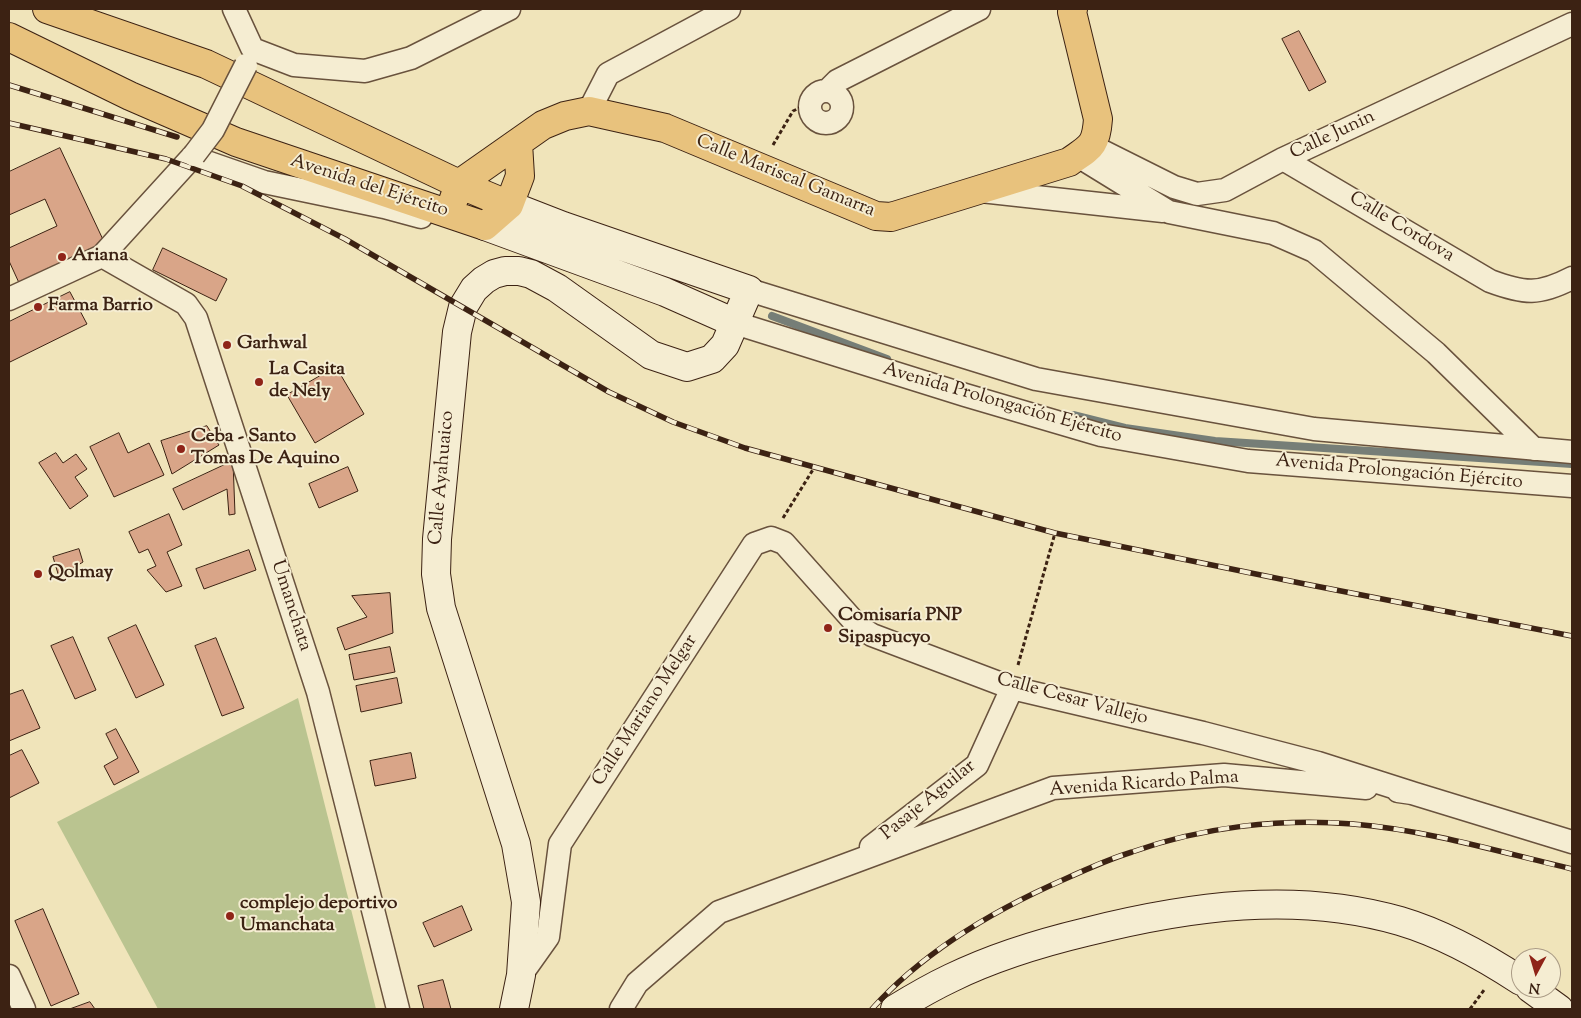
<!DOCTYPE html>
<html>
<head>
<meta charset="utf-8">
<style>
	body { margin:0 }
	#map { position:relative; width:1581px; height:1018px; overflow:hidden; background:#f0e4ba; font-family:"Sorts Mill Goudy",serif }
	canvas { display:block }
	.frame { position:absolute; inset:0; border:10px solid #3c2213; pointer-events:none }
	.north { position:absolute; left:1511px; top:948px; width:50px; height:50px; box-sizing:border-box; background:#f5edd2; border:1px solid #ab9c86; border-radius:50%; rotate:186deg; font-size:14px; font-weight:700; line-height:20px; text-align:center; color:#3c2213 }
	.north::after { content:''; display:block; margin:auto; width:18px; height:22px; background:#8f2418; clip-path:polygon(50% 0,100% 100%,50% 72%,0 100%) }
</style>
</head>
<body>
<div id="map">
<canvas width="1581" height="1018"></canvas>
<div class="frame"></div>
<div class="north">N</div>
</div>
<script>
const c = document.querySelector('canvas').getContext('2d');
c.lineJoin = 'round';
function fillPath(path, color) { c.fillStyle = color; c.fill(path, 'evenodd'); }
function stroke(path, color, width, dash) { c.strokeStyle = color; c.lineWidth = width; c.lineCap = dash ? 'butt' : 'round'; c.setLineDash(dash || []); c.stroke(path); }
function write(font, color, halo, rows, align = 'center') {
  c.font = font + ' "Sorts Mill Goudy",serif'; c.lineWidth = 4; c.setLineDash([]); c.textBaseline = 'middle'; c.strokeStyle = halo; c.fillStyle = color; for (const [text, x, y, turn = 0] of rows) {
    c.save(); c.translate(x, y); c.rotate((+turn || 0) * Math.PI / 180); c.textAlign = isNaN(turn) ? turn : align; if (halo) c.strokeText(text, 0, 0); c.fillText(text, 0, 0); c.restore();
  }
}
fillPath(new Path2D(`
	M298,698L376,1009H158L57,822Z`), '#bac490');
stroke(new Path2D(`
	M772,316L887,359
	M1073,415L1125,428L1215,441L1572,464`), '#767e77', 8);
const building = new Path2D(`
	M1299,31L1326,82L1309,91L1282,39Z
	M60,148L106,246L20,285L9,261V248L57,226L45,199L9,215V172Z
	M163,248L227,279L216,301L153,270Z
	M70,292L87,324L10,362L9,359V322Z
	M336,367L364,414L315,443L287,395Z
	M207,426L219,445L172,474L161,441Z
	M119,433L128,453L149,443L164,475L114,497L90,447Z
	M56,453L63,463L76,454L87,469L75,477L88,496L70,509L39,463Z
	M233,461L235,514L229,515L227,489L183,510L173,489Z
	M348,467L358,491L319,508L309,484Z
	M169,514L182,545L167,552L182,586L166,592L147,570L156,566L148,549L139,553L129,532Z
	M79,549L83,562L59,577L53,557Z
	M249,550L256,570L204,589L196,569Z
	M390,593L393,633L345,650L337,628L367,617L352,596Z
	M136,625L164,685L136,698L108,638Z
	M73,637L96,690L75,699L51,646Z
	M216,638L244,708L222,716L195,646Z
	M390,647L395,672L354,680L349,655Z
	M397,678L402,703L361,712L356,686Z
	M23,690L40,728L9,741V695Z
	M116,729L139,772L114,785L104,766L118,758L106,734Z
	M22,750L39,783L9,798V756Z
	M411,753L416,778L375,786L370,761Z
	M462,906L472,930L434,947L423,923Z
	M43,909L79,994L51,1006L15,921Z
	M443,980L451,1009H424L418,986Z
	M90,1002L95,1009H70Z`);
fillPath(building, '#d9a588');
stroke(building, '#3c2213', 1);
const street = new Path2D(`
	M234,9L252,48L255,50L294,65L365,71L411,58L509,9
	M827,91L837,81L979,9
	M810 107a16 16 0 1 1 32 0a16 16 0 1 1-32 0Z
	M589,111L608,74L729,9
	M1092,146L1174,187L1197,194L1225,190L1283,159L1572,24
	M1078,156L1169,212L1273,233L1314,251L1436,353L1534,449
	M192,157L264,182L384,207L421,217
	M1283,159L1490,281C1525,294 1539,295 1572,278
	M981,191L1163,211
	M102,256L186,304L196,318L318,692L398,1009
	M749,290L1036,379L1314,429L1572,452
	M9,299L102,256L194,155
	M735,323L965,395L1101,435L1248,461L1572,486
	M1398,791L1412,793L1572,842
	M871,847L977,765L1012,688
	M521,975L548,937L560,844L754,544L771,538L784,543L858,626L872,635L1012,688L1203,733L1318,763L1412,793
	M9,976L24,1009
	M621,1009L637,983L719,912L1053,788L1224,775L1366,788`);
const secondary = new Path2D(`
	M509,205L563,226L749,290L725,345L712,359L687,367L651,355L557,288L531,274L519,271H505L494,274L484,280L474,289L463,307L457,332L437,539L436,574L441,608L516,844L526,902L521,975L514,1009
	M485,226L665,292L735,323
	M1530,988L1559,1009
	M895,1009C913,998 932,987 951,978C994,957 1040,943 1086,932C1189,906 1296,891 1400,921C1444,934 1483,956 1521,981`);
const primary = new Path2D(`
	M47,9L206,64L459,184L509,205
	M9,37L130,96L236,142L485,226L509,205L520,176L518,143
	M449,213L459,184L543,125L565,116L589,111L665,128L876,216L891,217L1069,162C1090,147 1096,147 1098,119L1072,12L1073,9`);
stroke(street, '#69523d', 25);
stroke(secondary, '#3c2213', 30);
stroke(primary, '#3c2213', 30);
stroke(new Path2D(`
	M773,145L793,111L806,105
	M783,518L814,468
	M1018,665L1055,533
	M1470,1009L1484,990`), '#3c2213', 3, [4, 2.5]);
stroke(street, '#f5edd2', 22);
stroke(secondary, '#f5edd2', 28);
stroke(primary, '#e8c27d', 28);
const rail = new Path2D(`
	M9,85L177,137
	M9,123L166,159L242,186L345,239L609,392L673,422L745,448L1055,533L1300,583L1572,636
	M872,1009C924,951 994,910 1065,879C1087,869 1109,859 1132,852C1202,827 1280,818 1353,824C1427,830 1500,852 1572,869`);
stroke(rail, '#3c2213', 5.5);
stroke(rail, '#f5edd2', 4, [11]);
const streetBridge = new Path2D(`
	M194,155L213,130L246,65`);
stroke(streetBridge, '#69523d', 25, []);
stroke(streetBridge, '#f5edd2', 22);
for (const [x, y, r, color] of [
	[62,257,5,"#8f2418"],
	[38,307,5,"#8f2418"],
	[227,345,5,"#8f2418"],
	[259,382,5,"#8f2418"],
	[181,449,5,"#8f2418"],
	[38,574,5,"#8f2418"],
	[828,628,5,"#8f2418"],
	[230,916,5,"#8f2418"]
]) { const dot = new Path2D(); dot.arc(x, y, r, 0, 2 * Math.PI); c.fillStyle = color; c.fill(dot); stroke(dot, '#f5edd2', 2); }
write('19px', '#3c2213', '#f5edd2', [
	["Calle Junin",1333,136,-25],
	["Calle Mariscal Gamarra",785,177,22],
	["Avenida del Ejército",369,187,18],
	["Calle Cordova",1401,228,31],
	["Avenida Prolongación Ejército",1002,404,16],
	["Avenida Prolongación Ejército",1399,473,5],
	["Calle Ayahuaico",443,478,-85],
	["Umanchata",290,606,72],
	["Calle Cesar Vallejo",1072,700,15],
	["Calle Mariano Melgar",646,711,-57],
	["Avenida Ricardo Palma",1144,785,-4],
	["Pasaje Aguilar",929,801,-39]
]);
write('bold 19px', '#3c2213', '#f5edd2', [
	["Ariana",72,257],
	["Farma Barrio",48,307],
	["Garhwal",237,345],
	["La Casita",269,371],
	["de Nely",269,393],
	["Ceba - Santo",191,438],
	["Tomas De Aquino",191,460],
	["Qolmay",48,574],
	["Comisaría PNP",838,617],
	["Sipaspucyo",838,639],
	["complejo deportivo",240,905],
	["Umanchata",240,927]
], 'left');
</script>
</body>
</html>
